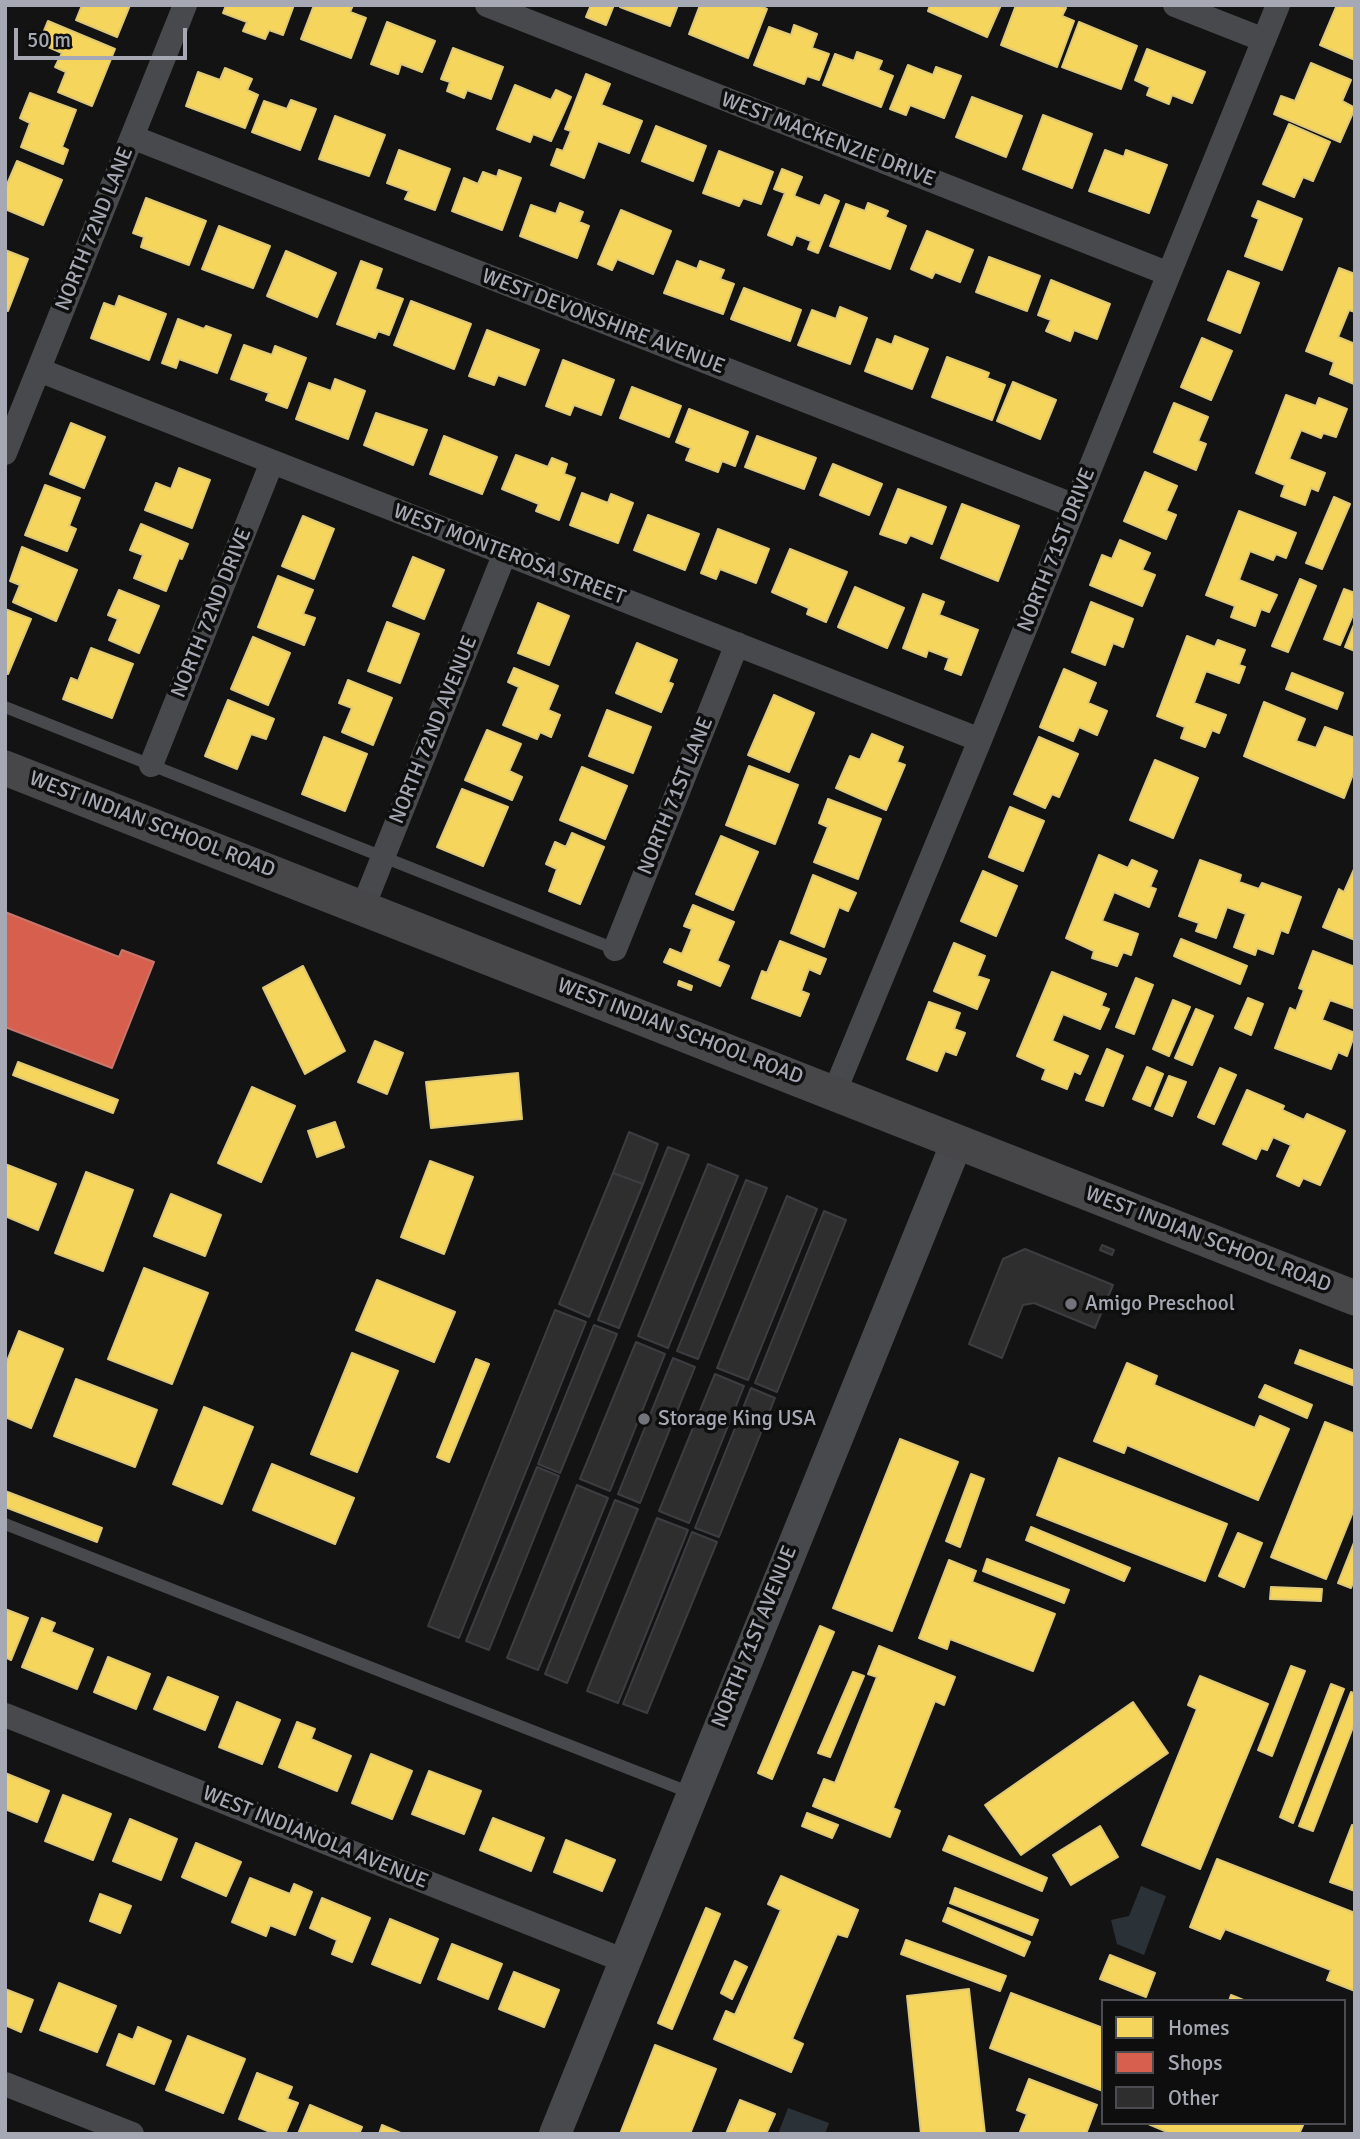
<!DOCTYPE html>
<html>
<head>
<meta charset="utf-8">
<style>
	body { margin:0 }
	#map { position:relative; width:1360px; height:2139px; overflow:hidden; background:#131314; font-family:Signika,sans-serif }
	canvas { display:block }
	.frame { position:absolute; inset:0; border:7px solid #a6a9b3; pointer-events:none }
	.legend { position:absolute; left:1101px; top:1999px; width:245px; height:126px; box-sizing:border-box; background:#0e0e0f; border:2px solid #4b4c51; margin:0; padding:9px 12px; list-style:none; font-size:21px; color:#a6a9b3 }
	.legend li { display:flex; align-items:center; gap:14px; height:35px }
	.legend b { width:35px; border:2px solid #4b4c51 }
	.scale { position:absolute; left:14px; top:28px; width:173px; height:32px; box-sizing:border-box; border:4px solid #a6a9b3; border-top:0; padding-left:9px; font-size:21px; line-height:24px; white-space:nowrap; color:#a6a9b3; -webkit-text-stroke:5px #0e0e0f; paint-order:stroke }
</style>
</head>
<body>
<div id="map">
<canvas width="1360" height="2139"></canvas>
<div class="frame"></div>
<ul class="legend">
<li><b style="height:19px;background:#f6d55c"></b>Homes</li>
<li><b style="height:19px;background:#d6604d"></b>Shops</li>
<li><b style="height:19px;background:#2e2e2f"></b>Other</li>
</ul>
<div class="scale">50 m</div>
</div>
<script>
const c = document.querySelector('canvas').getContext('2d');
c.lineJoin = 'round';
function fillPath(path, color) { c.fillStyle = color; c.fill(path, 'evenodd'); }
function stroke(path, color, width, dash) { c.strokeStyle = color; c.lineWidth = width; c.lineCap = dash ? 'butt' : 'round'; c.setLineDash(dash || []); c.stroke(path); }
function write(font, color, halo, rows, align = 'center') {
  c.font = font + ' Signika,sans-serif'; c.lineWidth = 7; c.setLineDash([]); c.textBaseline = 'middle'; c.strokeStyle = halo; c.fillStyle = color; for (const [text, x, y, turn = 0] of rows) {
    c.save(); c.translate(x, y); c.rotate((+turn || 0) * Math.PI / 180); c.textAlign = isNaN(turn) ? turn : align; if (halo) c.strokeText(text, 0, 0); c.fillText(text, 0, 0); c.restore();
  }
}
fillPath(new Path2D(`
	M1141,1886L1166,1896L1144,1955L1117,1944L1111,1920L1129,1916Z
	M788,2108L829,2123L825,2134H778Z`), '#2b3237');
const homes = new Path2D(`
	M82,5H130L117,37L76,20Z
	M226,5H294L283,35L269,30L265,39L243,31L247,22L223,13Z
	M314,5H353L350,12L366,18L351,58L301,39Z
	M591,5H614L606,25L586,17Z
	M621,5H678L670,26L620,7Z
	M700,5H758L767,9L748,58L689,34Z
	M930,5H1001L987,37L928,11Z
	M1016,5H1057L1066,8L1062,16L1074,21L1057,67L1001,45Z
	M1337,5H1355V60L1320,45Z
	M48,21L115,49L92,106L58,92L66,72L55,67L62,53L39,43Z
	M387,22L435,41L422,72L401,64L398,74L371,64Z
	M1079,22L1137,46L1121,89L1062,67Z
	M794,25L817,34L812,48L829,54L819,80L807,76L804,84L754,65L769,27L791,35Z
	M453,48L503,67L491,99L467,90L464,98L447,91L450,82L441,79Z
	M1147,49L1205,72L1192,103L1172,95L1169,104L1147,95L1150,87L1135,80Z
	M857,52L882,61L878,70L893,76L881,107L823,85L835,54L854,61Z
	M1311,63L1351,80L1342,101L1355,108L1340,142L1274,114L1281,96L1295,101Z
	M908,65L933,75L936,67L961,76L944,118L910,105L906,115L890,109Z
	M225,68L252,79L247,90L258,95L245,128L186,106L198,72L220,80Z
	M586,74L610,84L601,105L642,121L629,153L598,141L584,178L551,165L557,149L563,151L571,131L565,129Z
	M515,85L551,100L556,90L571,97L551,141L533,134L530,142L497,129Z
	M30,93L76,110L62,147L68,150L63,164L21,147L30,123L20,118Z
	M972,97L1022,116L1006,157L956,137Z
	M291,100L316,109L300,150L252,132L264,101L287,109Z
	M1043,115L1092,134L1072,188L1023,169Z
	M335,116L385,135L369,176L319,159Z
	M1289,124L1330,142L1313,181L1303,177L1294,197L1263,184Z
	M656,126L706,146L693,181L642,161Z
	M399,150L450,169L435,210L405,199L409,191L387,183Z
	M1105,150L1124,157L1126,150L1167,165L1149,213L1089,191Z
	M719,151L773,172L761,204L743,198L739,206L703,193Z
	M17,161L62,180L43,225L5,209V189Z
	M782,169L802,177L794,196L820,206L825,195L839,201L818,253L808,249L811,241L796,235L792,245L768,235L785,193L774,189Z
	M499,170L521,178L502,230L452,211L464,178L478,184L483,172L497,177Z
	M146,198L206,221L189,265L141,247L144,237L133,233Z
	M1258,201L1302,219L1282,270L1245,256L1259,219L1252,216Z
	M560,203L583,212L579,222L589,226L577,258L520,236L531,205L556,214Z
	M868,203L888,211L885,217L906,226L890,269L830,246L846,204L865,211Z
	M621,210L671,231L653,274L617,259L612,270L598,264Z
	M219,226L270,246L253,288L202,269Z
	M927,231L973,250L960,282L935,272L932,278L911,269Z
	M5,250L28,259L8,311L5,310Z
	M286,251L336,273L317,317L267,296Z
	M989,257L1040,276L1027,311L976,292Z
	M361,261L382,269L375,289L403,299L389,335L378,331L375,338L337,324Z
	M677,261L697,269L700,261L724,270L720,279L734,284L723,314L664,293Z
	M1339,268L1355,274V312L1349,310L1338,337L1355,344L1354,384L1330,374L1334,362L1306,351Z
	M1228,271L1259,283L1240,333L1208,320Z
	M1051,280L1110,304L1097,339L1074,330L1070,341L1046,331L1051,320L1038,315Z
	M744,288L801,310L790,341L731,319Z
	M119,296L166,314L149,360L91,338L104,303L115,307Z
	M411,301L471,324L454,369L394,345Z
	M840,307L867,318L850,364L798,345L812,310L836,319Z
	M178,319L204,329L206,326L231,335L217,373L179,359L176,368L162,363Z
	M487,330L539,350L525,385L498,375L494,385L469,376Z
	M895,336L928,349L912,389L865,371L877,339L892,345Z
	M1202,338L1232,351L1211,400L1181,387Z
	M244,345L272,355L275,346L306,358L287,408L266,400L269,393L231,379Z
	M947,357L989,373L987,378L1005,385L992,420L932,397Z
	M563,360L614,380L601,415L574,405L570,415L546,406Z
	M335,379L365,391L348,439L296,419L309,383L331,391Z
	M1013,382L1056,400L1040,439L997,421Z
	M632,387L681,406L669,437L620,418Z
	M1286,395L1316,406L1319,398L1347,409L1336,437L1323,433L1321,438L1301,430L1289,459L1325,473L1318,491L1311,488L1305,505L1281,496L1285,485L1256,473Z
	M1174,403L1208,417L1198,441L1206,444L1196,470L1154,452Z
	M689,409L748,432L735,466L722,461L718,472L686,460L691,448L676,442Z
	M376,413L427,430L413,465L364,445Z
	M71,423L105,437L84,488L50,474Z
	M444,436L497,457L482,494L430,474Z
	M757,436L816,458L804,489L745,467Z
	M516,455L548,467L552,458L567,464L564,474L575,478L559,520L536,511L539,504L502,489Z
	M833,464L882,484L869,515L820,495Z
	M179,468L210,480L192,528L145,510L156,483L171,489Z
	M1145,472L1177,486L1166,511L1176,515L1166,539L1124,521Z
	M45,485L80,498L69,526L76,529L67,551L25,535Z
	M898,489L946,507L932,544L910,535L906,543L880,534Z
	M582,493L608,503L611,494L633,503L618,543L570,525Z
	M1334,497L1350,504L1322,569L1306,563Z
	M962,504L1019,526L998,581L941,558Z
	M1239,511L1296,533L1286,558L1276,554L1273,560L1250,551L1239,580L1277,595L1269,612L1261,609L1255,626L1231,617L1235,606L1206,595Z
	M648,515L699,534L685,570L634,550Z
	M303,516L334,529L314,579L282,566Z
	M141,524L188,544L182,559L179,558L166,591L134,578L143,555L130,550Z
	M718,529L769,549L756,583L720,569L716,579L701,573Z
	M1120,540L1150,553L1142,570L1155,575L1142,606L1090,585L1102,555L1112,559Z
	M22,547L77,570L56,621L13,602L20,585L10,581Z
	M790,549L847,572L826,622L807,614L809,608L772,592Z
	M413,557L444,570L424,619L393,606Z
	M278,576L313,590L303,614L315,618L304,645L258,627Z
	M1300,579L1316,586L1288,652L1272,646Z
	M855,587L904,608L887,648L838,627Z
	M1344,589L1355,593V610L1340,645L1324,639Z
	M119,590L159,606L139,653L109,640L118,619L108,615Z
	M923,594L944,602L939,615L978,630L961,675L945,669L949,658L928,650L926,657L903,648Z
	M1091,602L1133,619L1123,647L1113,643L1105,665L1072,652Z
	M538,603L569,616L549,665L518,653Z
	M5,609L31,619L8,674L5,673Z
	M387,622L419,634L400,683L368,671Z
	M1355,622V651L1345,647Z
	M1187,636L1215,647L1218,640L1245,650L1239,665L1245,667L1239,683L1206,671L1194,703L1226,715L1219,733L1212,730L1205,747L1181,738L1185,727L1157,716Z
	M253,637L290,653L268,705L231,689Z
	M637,643L677,660L668,682L673,684L661,712L616,693Z
	M91,648L133,664L112,718L63,699L71,678L78,681Z
	M514,668L558,686L548,710L560,715L551,737L540,732L537,739L503,725L519,687L508,682Z
	M1064,669L1096,683L1088,703L1107,711L1097,735L1079,727L1073,741L1040,727Z
	M1292,673L1343,693L1337,709L1286,689Z
	M348,680L392,698L373,745L342,732L352,708L339,703Z
	M774,695L814,713L789,772L748,755Z
	M228,700L274,719L266,739L251,734L237,769L205,756Z
	M1264,702L1305,719L1296,741L1316,748L1325,727L1355,738V769L1344,798L1244,756Z
	M607,710L651,727L633,773L589,756Z
	M487,730L521,744L509,771L522,777L512,800L465,780Z
	M872,734L903,747L897,762L905,765L886,810L836,788L850,756L860,760Z
	M324,737L367,754L345,811L302,794Z
	M1039,737L1078,754L1059,797L1052,794L1045,808L1014,794Z
	M1155,760L1198,778L1173,838L1130,820Z
	M749,766L798,785L775,844L726,825Z
	M582,767L627,786L605,839L560,820Z
	M462,789L508,807L483,866L437,847Z
	M828,799L881,819L858,879L814,862L828,827L819,823Z
	M1010,807L1044,821L1023,871L989,857Z
	M572,833L604,847L580,904L549,891L557,869L546,864L555,842L566,847Z
	M721,836L758,852L733,910L696,894Z
	M1099,855L1128,868L1132,860L1157,871L1150,887L1156,889L1149,907L1114,892L1102,921L1138,934L1131,955L1123,952L1117,966L1092,958L1094,951L1066,938Z
	M1200,860L1241,875L1239,882L1259,889L1262,883L1301,897L1288,933L1281,930L1273,954L1257,948L1255,955L1234,947L1246,914L1227,907L1216,938L1196,931L1199,923L1179,916Z
	M1355,867V940L1323,927L1339,889L1344,892Z
	M983,871L1017,886L996,936L961,921Z
	M813,875L856,893L848,911L839,907L824,947L791,933Z
	M693,905L734,922L717,961L729,966L720,986L664,962L670,949L682,954L692,929L684,926Z
	M1181,939L1247,966L1240,984L1174,956Z
	M780,941L826,959L820,974L809,969L801,991L809,994L800,1016L752,998L762,971L767,973Z
	M954,943L985,956L977,976L989,980L977,1009L934,991Z
	M1313,951L1355,967V1009L1330,1000L1322,1020L1355,1033L1347,1056L1338,1052L1331,1069L1275,1048L1290,1008L1296,1011L1304,990L1299,988Z
	M303,966L345,1051L305,1074L263,988Z
	M1052,972L1106,994L1101,1006L1109,1009L1100,1029L1063,1014L1052,1041L1088,1056L1080,1074L1074,1071L1067,1089L1042,1079L1046,1069L1017,1056Z
	M1136,978L1153,985L1134,1034L1116,1027Z
	M679,981L692,986L691,990L678,985Z
	M1248,998L1263,1004L1251,1035L1235,1028Z
	M1173,1000L1190,1007L1169,1056L1153,1049Z
	M929,1002L960,1013L954,1029L965,1033L956,1055L945,1051L937,1071L907,1059Z
	M1196,1009L1213,1016L1192,1065L1175,1058Z
	M375,1041L403,1053L387,1094L358,1082Z
	M1107,1049L1123,1056L1103,1106L1086,1100Z
	M18,1062L118,1100L113,1113L13,1075Z
	M1147,1067L1163,1074L1150,1106L1133,1099Z
	M1220,1068L1236,1075L1214,1124L1198,1117Z
	M518,1073L522,1119L431,1128L426,1082Z
	M1169,1076L1186,1082L1172,1116L1155,1109Z
	M252,1087L295,1106L261,1182L218,1163Z
	M1247,1090L1284,1106L1282,1110L1304,1120L1307,1114L1345,1131L1320,1185L1303,1178L1299,1186L1277,1176L1291,1145L1273,1137L1267,1150L1261,1148L1256,1159L1223,1144Z
	M335,1122L344,1147L317,1157L308,1131Z
	M430,1161L473,1177L444,1254L401,1237Z
	M5,1164L56,1184L38,1230L5,1216Z
	M86,1172L133,1190L103,1271L55,1253Z
	M171,1194L221,1215L205,1256L154,1236Z
	M144,1268L208,1293L172,1384L108,1359Z
	M377,1280L455,1312L434,1362L356,1330Z
	M19,1331L63,1349L31,1428L5,1417V1366Z
	M1300,1350L1355,1371V1386L1295,1363Z
	M352,1353L398,1371L357,1472L311,1454Z
	M476,1359L489,1364L449,1462L437,1457Z
	M1127,1363L1157,1376L1154,1385L1255,1428L1260,1416L1289,1429L1258,1500L1127,1445L1124,1453L1094,1441Z
	M76,1379L157,1410L135,1467L54,1436Z
	M1265,1385L1312,1405L1307,1418L1259,1397Z
	M204,1407L253,1427L222,1504L173,1484Z
	M1325,1422L1355,1434V1507L1326,1579L1271,1557Z
	M900,1439L958,1462L892,1631L833,1608Z
	M1059,1458L1227,1524L1205,1581L1037,1515Z
	M272,1464L354,1498L335,1544L253,1510Z
	M971,1474L984,1479L960,1547L946,1541Z
	M5,1491L102,1528L97,1542L5,1507Z
	M1031,1527L1130,1568L1124,1581L1026,1540Z
	M1238,1533L1262,1543L1244,1587L1219,1576Z
	M1355,1540V1578L1351,1588L1338,1583Z
	M987,1559L1069,1590L1064,1603L983,1571Z
	M949,1560L976,1571L972,1582L1055,1614L1033,1671L950,1639L947,1649L919,1638Z
	M1271,1587L1322,1589L1321,1601L1270,1599Z
	M5,1609L28,1618L11,1660L5,1657Z
	M42,1618L55,1623L51,1632L93,1649L77,1689L22,1667Z
	M820,1626L834,1632L772,1779L758,1773Z
	M879,1646L955,1677L944,1705L935,1701L893,1808L900,1811L890,1837L813,1806L824,1779L835,1783L877,1677L868,1674Z
	M108,1657L150,1674L136,1709L94,1692Z
	M1291,1666L1305,1671L1272,1756L1258,1750Z
	M853,1672L864,1676L830,1757L818,1753Z
	M1200,1676L1268,1704L1200,1869L1142,1845L1197,1709L1188,1705Z
	M168,1677L218,1697L205,1730L154,1709Z
	M1331,1684L1344,1689L1293,1823L1280,1817Z
	M1351,1692L1355,1694V1722L1313,1831L1299,1826Z
	M237,1702L280,1720L262,1764L219,1747Z
	M1133,1702L1168,1753L1021,1855L985,1805Z
	M297,1722L315,1729L311,1739L351,1756L337,1791L279,1767Z
	M371,1754L412,1771L392,1819L352,1803Z
	M429,1771L481,1791L464,1834L412,1814Z
	M5,1773L49,1791L37,1822L5,1809Z
	M63,1795L111,1814L93,1860L45,1841Z
	M807,1813L838,1825L832,1838L802,1826Z
	M493,1818L544,1838L531,1871L480,1850Z
	M130,1819L177,1839L161,1880L113,1861Z
	M1352,1825L1355,1826V1891L1330,1882Z
	M1100,1826L1118,1857L1071,1885L1053,1855Z
	M949,1836L1047,1878L1042,1891L943,1850Z
	M566,1840L615,1860L602,1891L554,1872Z
	M196,1843L241,1862L226,1896L182,1877Z
	M1217,1859L1355,1913V1991L1327,1980L1331,1970L1225,1929L1220,1939L1190,1927Z
	M781,1876L858,1910L847,1937L837,1934L792,2039L803,2044L791,2072L714,2039L726,2011L735,2015L781,1910L768,1904Z
	M250,1878L290,1894L294,1884L312,1892L295,1935L270,1925L266,1936L232,1922Z
	M955,1888L1038,1920L1032,1935L950,1903Z
	M100,1894L131,1906L120,1933L90,1921Z
	M322,1898L370,1918L352,1962L332,1954L337,1940L310,1928Z
	M706,1908L720,1914L672,2029L658,2023Z
	M948,1908L1030,1942L1024,1956L943,1921Z
	M390,1919L438,1939L420,1983L372,1964Z
	M906,1940L1006,1976L1000,1991L901,1954Z
	M452,1944L502,1964L488,1999L438,1979Z
	M1110,1955L1155,1973L1146,1997L1100,1979Z
	M735,1961L747,1967L732,1999L721,1993Z
	M514,1972L559,1990L544,2027L499,2009Z
	M59,1983L116,2006L97,2052L40,2030Z
	M5,1989L33,2000L21,2032L5,2025Z
	M969,1989L985,2134H921L907,1996Z
	M1011,1993L1103,2028V2091L990,2048Z
	M1231,1995L1246,2001H1229Z
	M138,2027L171,2041L154,2084L107,2065L119,2034L133,2040Z
	M188,2036L245,2059L223,2113L166,2090Z
	M655,2045L716,2069L690,2134H620Z
	M257,2073L292,2087L287,2099L298,2103L285,2134H275L239,2119Z
	M1029,2079L1097,2105L1086,2134H1019L1027,2114L1017,2110Z
	M740,2100L775,2114L766,2134H726Z
	M310,2105L362,2127L359,2134H298Z
	M1146,2123H1304L1299,2134H1172Z
	M382,2125L403,2134H379Z`);
fillPath(homes, '#f6d55c');
stroke(homes, '#dec876', 2);
const shops = new Path2D(`
	M5,912L119,957L122,950L154,962L112,1068L5,1027Z`);
fillPath(shops, '#d6604d');
stroke(shops, '#c8766c', 2);
const building = new Path2D(`
	M629,1132L658,1144L643,1184L613,1173Z
	M668,1147L689,1155L619,1328L598,1320Z
	M708,1164L738,1176L668,1348L638,1336Z
	M613,1173L643,1184L589,1317L559,1304Z
	M746,1180L767,1188L698,1359L677,1351Z
	M787,1196L817,1209L748,1380L717,1368Z
	M824,1211L846,1220L777,1392L755,1383Z
	M1102,1245L1114,1250L1112,1255L1100,1250Z
	M1025,1249L1113,1285L1095,1328L1034,1303L1023,1305L1002,1358L969,1344L1003,1259Z
	M555,1310L586,1322L459,1638L428,1626Z
	M594,1325L617,1334L560,1473L538,1464Z
	M636,1342L665,1354L610,1491L580,1479Z
	M673,1358L695,1367L640,1503L618,1494Z
	M715,1374L744,1386L689,1523L659,1511Z
	M751,1388L775,1398L719,1537L695,1528Z
	M537,1467L559,1476L489,1650L466,1641Z
	M577,1485L608,1498L538,1670L507,1658Z
	M615,1500L638,1509L567,1683L545,1674Z
	M657,1518L688,1530L618,1703L587,1691Z
	M692,1532L717,1542L647,1713L623,1704Z`);
fillPath(building, '#2e2e2f');
stroke(building, '#3c3d40', 2);
stroke(new Path2D(`
	M5,707L615,949
	M5,1524L691,1793`), '#48494c', 12);
stroke(new Path2D(`
	M487,5L1169,274
	M1175,5L1264,40
	M132,137L1075,506
	M39,370L980,740
	M5,453L185,5
	M151,765L272,462
	M363,907L505,553
	M615,949L737,644
	M834,1093L980,740L1278,5
	M5,1715L625,1961
	M5,2084L132,2134`), '#48494c', 24);
stroke(new Path2D(`
	M555,2134L957,1142`), '#48494c', 32);
stroke(new Path2D(`
	M5,768L1355,1298`), '#47474a', 35);
for (const [x, y, r, color] of [
	[1071,1304,7,"#73747b"],
	[644,1419,7,"#73747b"]
]) { const dot = new Path2D(); dot.arc(x, y, r, 0, 2 * Math.PI); c.fillStyle = color; c.fill(dot); stroke(dot, '#0e0e0f', 2.5); }
write('21px', '#a6a9b3', '#0e0e0f', [
	["WEST MACKENZIE DRIVE",828,140,21],
	["NORTH 72ND LANE",95,229,-68],
	["WEST DEVONSHIRE AVENUE",603,322,21],
	["NORTH 71ST DRIVE",1057,550,-68],
	["WEST MONTEROSA STREET",509,555,21],
	["NORTH 72ND DRIVE",212,613,-68],
	["NORTH 72ND AVENUE",434,730,-68],
	["NORTH 71ST LANE",676,796,-68],
	["WEST INDIAN SCHOOL ROAD",152,825,21],
	["WEST INDIAN SCHOOL ROAD",680,1032,21],
	["WEST INDIAN SCHOOL ROAD",1208,1240,21],
	["NORTH 71ST AVENUE",755,1637,-68],
	["WEST INDIANOLA AVENUE",315,1838,22]
]);
write('21px', '#a6a9b3', '#0e0e0f', [
	["Amigo Preschool",1085,1304],
	["Storage King USA",658,1419]
], 'left');
</script>
</body>
</html>
